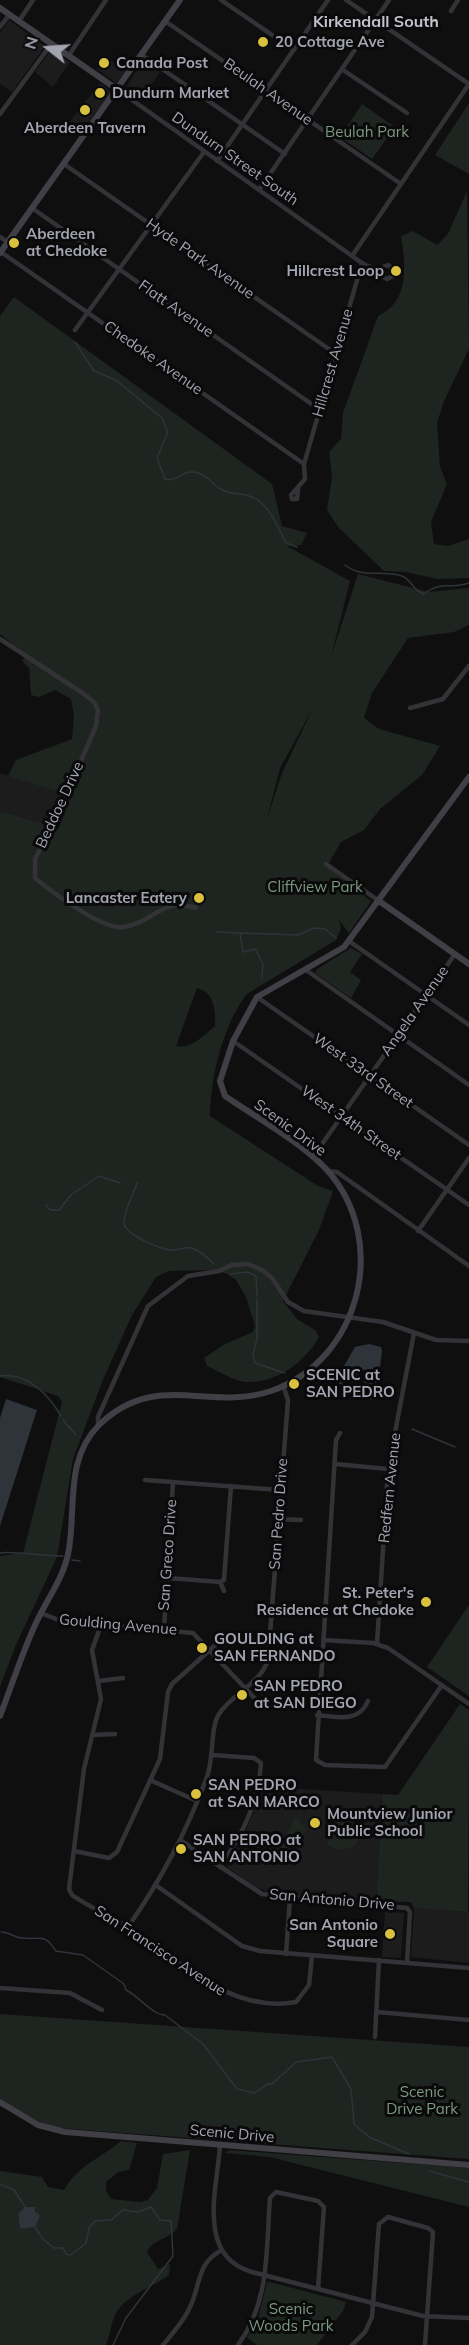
<!DOCTYPE html>
<html>
<head>
<meta charset="utf-8">
<style>
	body { margin:0 }
	#map { position:relative; width:469px; height:2345px; overflow:hidden; background:#100f10; font-family:Mulish,sans-serif }
	canvas { display:block }
	.north { position:absolute; left:18px; top:18px; width:60px; height:60px; -webkit-text-stroke:4px #0b0a0b; paint-order:stroke; rotate:287deg; font-size:16px; font-weight:700; line-height:24px; text-align:center; color:#a2a4b0 }
	.north::after { content:''; display:block; margin:auto; width:21px; height:27px; background:#a2a4b0; clip-path:polygon(50% 0,100% 100%,50% 72%,0 100%) }
</style>
</head>
<body>
<div id="map">
<canvas width="469" height="2345"></canvas>
<div class="north">N</div>
</div>
<script>
const c = document.querySelector('canvas').getContext('2d');
c.lineJoin = 'round';
function fillPath(path, color) { c.fillStyle = color; c.fill(path, 'evenodd'); }
function stroke(path, color, width, dash) { c.strokeStyle = color; c.lineWidth = width; c.lineCap = dash ? 'butt' : 'round'; c.setLineDash(dash || []); c.stroke(path); }
function write(font, color, halo, rows, align = 'center') {
  c.font = font + ' Mulish,sans-serif'; c.lineWidth = 6; c.setLineDash([]); c.textBaseline = 'middle'; c.strokeStyle = halo; c.fillStyle = color; for (const [text, x, y, turn = 0] of rows) {
    c.save(); c.translate(x, y); c.rotate((+turn || 0) * Math.PI / 180); c.textAlign = isNaN(turn) ? turn : align; if (halo) c.strokeText(text, 0, 0); c.fillText(text, 0, 0); c.restore();
  }
}
fillPath(new Path2D(`
	M9,20L45,46L12,92L0,84V33Z
	M51,50L70,62L53,87L35,72Z
	M105,57L126,71L116,83L97,69Z
	M142,62L160,72L140,101L125,89Z
	M100,83L112,92L80,133L68,124Z
	M0,773L64,794L49,825L0,811Z
	M284,1788L382,1794L376,1901L271,1893L254,1886L227,1867L240,1844L262,1792L284,1794Z
	M414,1908L469,1912V1963L411,1957Z
	M385,1912L404,1913L401,1958L382,1957Z`), '#1c1c1d');
fillPath(new Path2D(`
	M469,103V174L435,155Z
	M362,104L395,127L372,159L340,137Z
	M467,191L469,349L444,401L437,423L440,467L447,484L431,522L434,544L448,546L469,539V578L438,579L405,572L384,571L339,528L327,510L332,477L329,452L341,439L343,413L378,316C409,302 406,266 401,236L413,231L437,245L448,234Z
	M14,297L272,484L282,526L307,533L301,545L287,546L350,581L331,657L358,574L429,592L469,588V625L454,632L408,638L372,693L364,718L379,729L440,746L422,775L380,809L364,830L341,842L327,866L371,901L349,933L339,920L341,929L336,940L247,994C222,1027 211,1076 210,1116L318,1186L333,1191L319,1230L283,1301L297,1319L315,1330L319,1337C306,1361 276,1384 246,1382C233,1381 219,1371 207,1366L204,1358L225,1344L253,1332L255,1326L246,1297L236,1280L227,1274L214,1270L169,1271L156,1277L132,1315L102,1382L73,1459L57,1557L15,1647L0,1687V1556L23,1553L62,1402L58,1396L0,1377V811L59,828L79,773L75,770L64,794L8,776L16,760L72,739L74,716L71,699L55,690L39,697L31,695L29,668L22,661L26,655L0,634V316ZM313,708L282,773L267,819L280,768ZM197,988C214,992 216,1011 215,1026C203,1036 192,1049 176,1046Z
	M351,948L362,954L350,972L361,980L351,998L315,973L317,969Z
	M469,1605V1696L427,1667Z
	M460,1704L469,1710L468,1912L414,1908L411,1902L376,1901L382,1794L398,1795Z
	M295,1816L307,1829L295,1856H266L252,1863L260,1843L259,1850L278,1855Z
	M339,1818L363,1830C359,1848 343,1855 327,1845L335,1820Z
	M0,2014L469,2047V2159L58,2128L30,2119L0,2098Z
	M121,2141L137,2143L129,2170L118,2172L106,2182V2191L111,2199L140,2202L148,2200L157,2188L163,2154L190,2150L177,2229C168,2240 154,2238 147,2252L158,2269L170,2264L169,2275C153,2287 126,2295 116,2313C111,2322 110,2335 106,2345H0V2171L42,2177L48,2187L64,2190C78,2165 101,2158 121,2141ZM36,2207L35,2227L20,2229L18,2214Z
	M229,2150L469,2168V2207L270,2157L225,2153Z
	M267,2282H270L346,2302L343,2311L317,2345H257L247,2337L258,2319Z`), '#1e2420');
fillPath(new Path2D(`
	M369,1344L381,1347L382,1351L377,1390L371,1401L364,1386L365,1369L347,1386L339,1384L337,1378L355,1347Z
	M6,1399L37,1410L0,1526V1418Z
	M25,2207H36L35,2211L40,2216L35,2227L20,2229L18,2214Z`), '#2f343b');
stroke(new Path2D(`
	M75,342L94,371L116,380L162,418L168,432L157,458L165,479C176,482 181,472 191,472C204,471 210,482 219,488C233,496 237,492 249,496C269,502 277,526 286,543L297,547
	M345,565C362,579 383,569 402,576C412,580 413,591 424,594C443,580 449,590 469,583
	M217,932L240,933L243,952L255,949L263,964L262,978
	M240,933L298,935L314,928L325,929L336,938
	M137,1183C133,1195 123,1212 124,1224C126,1235 162,1250 172,1250C178,1250 185,1247 191,1248C201,1250 207,1258 214,1264
	M46,1205L50,1210H59L71,1195L99,1176L120,1183
	M231,1274L247,1272L256,1276L257,1296
	M257,1300V1339L253,1354L255,1363L285,1373
	M0,1376C27,1372 48,1394 61,1416
	M63,1420L76,1435
	M412,1429L455,1447
	M0,1553C9,1551 49,1556 63,1556
	M72,1560L80,1561
	M1,1932C10,1932 14,1938 23,1938C42,1940 44,1933 56,1951L83,1955L124,1984L126,1990C140,1997 152,2015 165,2015L203,2044L237,2089L254,2093L268,2084H272L296,2062L332,2057L351,2089L354,2124L369,2137L409,2154
	M429,2171L469,2182
	M0,2184L14,2190L25,2207
	M35,2227L43,2239L54,2248H63L66,2254L71,2255L86,2243L89,2228L95,2221L111,2220L123,2210L138,2212L151,2207L160,2220L171,2221L173,2256L126,2318L113,2345`), '#2f343b', 1.5);
stroke(new Path2D(`
	M221,0L294,50
	M346,0L469,84
	M451,11L458,0
	M19,21L33,0
	M165,21L401,184
	M0,27L10,14
	M69,55L106,0
	M142,55L285,154
	M343,70L407,113
	M118,90L362,263L384,277L387,279L395,275L393,269L388,265L377,269L368,266
	M0,114L52,43
	M217,161L328,0
	M64,164L336,354
	M259,190L389,0
	M32,208L320,410
	M0,237L8,242
	M1,252L304,464
	M352,256L469,84
	M75,330L204,152
	M298,489L297,499H292L291,495L305,479L304,464L362,263
	M0,639L84,694L94,702L98,710L96,726L59,812L35,859V878C52,892 102,930 123,927C154,923 160,897 196,908
	M410,708L443,699L469,666
	M326,864L379,901
	M349,941L469,1025
	M306,970L469,1085
	M257,997L469,1145
	M233,1041L469,1205
	M313,1157L455,954
	M327,1171L337,1172L469,1266
	M418,1231L469,1158
	M98,1426V1417L148,1306L188,1276L219,1271L232,1265L248,1264L262,1270L272,1278L288,1302L304,1311L383,1322L436,1340L469,1341
	M340,1433L336,1440L316,1760L325,1765L385,1767L442,1685
	M335,1464L388,1469
	M145,1480L280,1490
	M278,1519L301,1520
	M168,1578L220,1582L224,1580L231,1486
	M220,1582L224,1591
	M41,1613L61,1621L193,1633L264,1708
	M101,1625L92,1650L101,1699L84,1769L69,1889L72,1895C89,1907 110,1916 128,1927C180,1959 228,2014 296,2002L309,1985L312,1956
	M164,1629L173,1482
	M270,1636L292,1638
	M323,1640L373,1643L388,1648L469,1704
	M377,1644L388,1469L414,1333
	M99,1681L123,1678
	M317,1715C337,1717 359,1723 368,1701
	M92,1735L115,1734
	M213,1755L254,1758L261,1763C259,1802 242,1836 220,1867
	M150,1780L197,1801
	M180,1840L262,1894L407,1908L410,1912L407,1963
	M74,1851L109,1858L117,1852L160,1759L168,1692L172,1684L220,1641
	M157,1886L242,1946L260,1951L469,1968
	M128,1927C162,1878 186,1833 207,1777C214,1758 210,1728 219,1714C232,1694 261,1683 268,1660L288,1400L283,1385
	M286,1954L290,1898
	M0,1988L70,1993L102,2010
	M377,2012L469,2020
	M375,2037L379,1960
	M220,2146C217,2189 196,2256 252,2272L423,2316L469,2318
	M163,2345C172,2334 182,2323 188,2311C201,2289 195,2265 220,2251
	M238,2345C270,2302 266,2250 270,2198L276,2192L318,2201L324,2207L318,2289
	M352,2345L365,2332L372,2317L379,2224L388,2217L428,2228L433,2232L425,2345`), '#333337', 4.5);
stroke(new Path2D(`
	M0,8L118,90
	M0,253L180,0
	M379,901L469,964
	M0,1716C12,1685 22,1653 36,1623C47,1599 65,1576 69,1549C76,1507 65,1459 99,1425C156,1370 208,1412 271,1391C361,1360 390,1240 327,1170C301,1142 257,1118 225,1096L220,1081L233,1041L257,997L344,947L469,777
	M0,2102L38,2125L65,2132L469,2165`), '#3f3f45', 6);
for (const [x, y, r, color] of [
	[263,42,6,"#d9c03f"],
	[104,63,6,"#d9c03f"],
	[100,93,6,"#d9c03f"],
	[85,110,6,"#d9c03f"],
	[14,243,6,"#d9c03f"],
	[396,271,6,"#d9c03f"],
	[199,898,6,"#d9c03f"],
	[294,1384,6,"#d9c03f"],
	[426,1602,6,"#d9c03f"],
	[202,1648,6,"#d9c03f"],
	[242,1695,6,"#d9c03f"],
	[196,1794,6,"#d9c03f"],
	[315,1823,6,"#d9c03f"],
	[181,1849,6,"#d9c03f"],
	[390,1934,6,"#d9c03f"]
]) { const dot = new Path2D(); dot.arc(x, y, r, 0, 2 * Math.PI); c.fillStyle = color; c.fill(dot); stroke(dot, '#0b0a0b', 2); }
write('bold 15px', '#a2a4b0', '#0b0a0b', [
	["20 Cottage Ave",275,42],
	["Canada Post",116,63],
	["Dundurn Market",112,93],
	["Aberdeen Tavern",85,128,"center"],
	["Aberdeen",26,234],
	["at Chedoke",26,251],
	["Hillcrest Loop",384,271,"right"],
	["Lancaster Eatery",187,898,"right"],
	["SCENIC at",306,1375],
	["SAN PEDRO",306,1392],
	["St. Peter's",414,1593,"right"],
	["Residence at Chedoke",414,1610,"right"],
	["GOULDING at",214,1639],
	["SAN FERNANDO",214,1656],
	["SAN PEDRO",254,1686],
	["at SAN DIEGO",254,1703],
	["SAN PEDRO",208,1785],
	["at SAN MARCO",208,1802],
	["Mountview Junior",327,1814],
	["Public School",327,1831],
	["SAN PEDRO at",193,1840],
	["SAN ANTONIO",193,1857],
	["San Antonio",378,1925,"right"],
	["Square",378,1942,"right"]
], 'left');
write('15px', '#a2a4b0', '#0b0a0b', [
	["Beulah Avenue",268,92,35],
	["Dundurn Street South",235,159,35],
	["Hyde Park Avenue",200,259,35],
	["Flatt Avenue",176,309,35],
	["Chedoke Avenue",153,358,35],
	["Hillcrest Avenue",333,363,-74],
	["Beddoe Drive",60,805,-65],
	["Angela Avenue",415,1011,-55],
	["West 33rd Street",363,1071,35],
	["West 34th Street",351,1123,35],
	["Scenic Drive",290,1128,36],
	["Redfern Avenue",390,1488,-84],
	["San Pedro Drive",279,1514,-86],
	["San Greco Drive",168,1555,-86],
	["Goulding Avenue",118,1625,5],
	["San Antonio Drive",332,1900,5],
	["San Francisco Avenue",160,1951,33],
	["Scenic Drive",232,2134,5]
]);
write('15px', '#7b9982', '#0b0a0b', [
	["Beulah Park",367,132],
	["Cliffview Park",315,887],
	["Scenic",422,2092],
	["Drive Park",422,2109],
	["Scenic",291,2309],
	["Woods Park",291,2326]
]);
write('bold 16px', '#c3c3cc', '#0b0a0b', [
	["Kirkendall South",376,22]
]);
</script>
</body>
</html>
